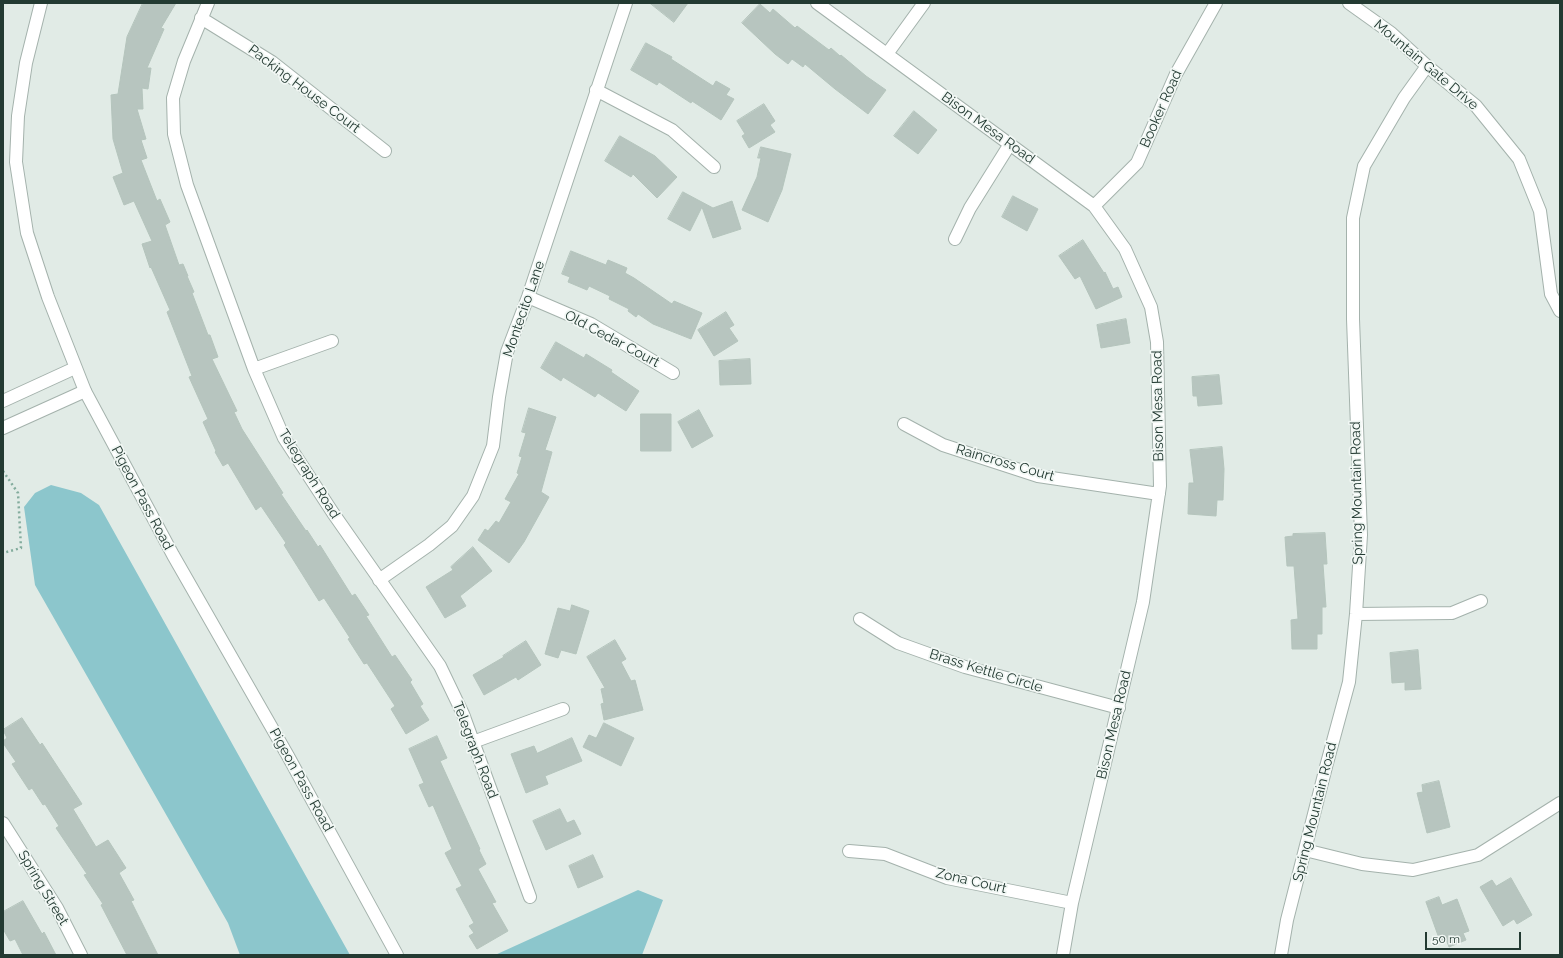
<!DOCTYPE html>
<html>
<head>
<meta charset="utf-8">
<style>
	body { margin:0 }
	#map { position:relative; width:1563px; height:958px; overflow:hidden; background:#e1ebe6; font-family:Raleway,sans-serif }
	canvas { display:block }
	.frame { position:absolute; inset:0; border:4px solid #233a32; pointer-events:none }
	.scale { position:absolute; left:1425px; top:932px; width:96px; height:18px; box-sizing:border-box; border:2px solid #233a32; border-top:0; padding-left:5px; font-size:12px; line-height:14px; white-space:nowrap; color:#233a32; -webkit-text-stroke:3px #f1f7f4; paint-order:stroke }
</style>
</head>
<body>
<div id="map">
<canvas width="1563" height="958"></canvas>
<div class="frame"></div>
<div class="scale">50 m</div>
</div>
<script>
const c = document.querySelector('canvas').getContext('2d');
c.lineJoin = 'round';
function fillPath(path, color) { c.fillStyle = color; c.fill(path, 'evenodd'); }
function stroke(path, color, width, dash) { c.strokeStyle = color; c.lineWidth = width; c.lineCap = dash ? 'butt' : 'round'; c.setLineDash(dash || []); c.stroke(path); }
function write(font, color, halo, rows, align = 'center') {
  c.font = font + ' Raleway,sans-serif'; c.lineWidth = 3.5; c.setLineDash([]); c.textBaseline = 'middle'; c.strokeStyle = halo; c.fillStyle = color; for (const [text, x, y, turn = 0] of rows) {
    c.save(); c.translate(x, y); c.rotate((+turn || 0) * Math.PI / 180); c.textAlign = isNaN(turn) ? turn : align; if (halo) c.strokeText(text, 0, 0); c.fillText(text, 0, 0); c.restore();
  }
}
fillPath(new Path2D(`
	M51,485L81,493L99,505L350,955H240L228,923L35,585L24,507L35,493Z
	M638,890L663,900L642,955H495Z`), '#8cc6cc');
const building = new Path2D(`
	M143,3H176L161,28L164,29L147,68H151L148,89L142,88L143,109H137L146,139L141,140L147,158L141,160L157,201L160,199L170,222L165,225L179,265L183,264L188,276H187L194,292L192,293L208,335H210L218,357L212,359L237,411L234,412L242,429L283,493L281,494L306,531L307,530L318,547L320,545L352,596L355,594L369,615L366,616L392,657L395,655L412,680L410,682L423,704L420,706L429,720L406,734L391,709L395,706L367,663L364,664L348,639L350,638L324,598L319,601L284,545L286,543L261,506L256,510L228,463L223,466L215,452L216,451L203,422L208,419L189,377L192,376L167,312L170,310L151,267L150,268L142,244L152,241L134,201L124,205L113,177L123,173L113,139L111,95L118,94L127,37Z
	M650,3H688L674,22Z
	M760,4L770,13L773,9L795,28L797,26L829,50L831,48L840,56L841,55L866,76L886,90L868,114L835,89L805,64L803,67L792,59L788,64L775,54L742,23Z
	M646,43L672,57L671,59L713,86L716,81L730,89L726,95L734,99L721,120L692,101L691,103L659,82L657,85L631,70Z
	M764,104L775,121L770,125L775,132L749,148L742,136L745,134L737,121Z
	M914,111L937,130L918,154L894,136Z
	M620,136L655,156L677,177L657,198L633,174L631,177L605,161Z
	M761,147L791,154L782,190L768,222L742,210L757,177L761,158H758Z
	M683,192L713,208L732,201L741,229L713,238L702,207L690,231L668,219Z
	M1013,196L1038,209L1027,231L1002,217Z
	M1083,240L1104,273L1105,272L1113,289L1118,287L1122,297L1096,309L1080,276L1075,279L1059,256Z
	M571,251L606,265L608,260L627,268L625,273L634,278L672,304L674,301L702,313L691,339L653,324L638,314L636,317L628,311L629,309L609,299L610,296L589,286L587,290L568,282L570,277L562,274Z
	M726,312L734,325L729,328L738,341L714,356L698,330Z
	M1126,319L1130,343L1101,348L1097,325Z
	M556,342L584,358L586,354L612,370L611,372L639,391L626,411L598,393L595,397L563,377L561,381L541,368Z
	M750,359L751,384L720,385L719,361Z
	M1219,375L1222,404L1198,406L1197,396H1193L1192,377Z
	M529,408L556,417L545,450L552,452L541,492L549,497L524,542L509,563L478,540L485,529L488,531L496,521L499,523L511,502L505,499L519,474L517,473L522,457L519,456L526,433L522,432Z
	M699,410L713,436L692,448L678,422Z
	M641,414H671V451H641Z
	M1222,447L1224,469L1223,500H1217L1216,516L1188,514L1189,483H1194L1190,450Z
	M1325,533L1327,564H1323L1326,607H1322V634H1317V649H1292L1291,620L1298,619L1294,566H1287L1285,537L1293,536V534Z
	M473,547L492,571L460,596L466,606L445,618L426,587L453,570L451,567Z
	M572,605L589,611L576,654L561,650L558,658L545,654L558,608L570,611Z
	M615,640L626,659L621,662L631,681L635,680L643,710L604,720L601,704L604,703L601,689L605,688L587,657Z
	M526,641L541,665L518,680L516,677L484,695L473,675L504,657L503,656Z
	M1418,650L1421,689L1405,690V682L1392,683L1390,653Z
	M22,718L40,745L42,743L82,804L73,809L96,847L108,840L126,868L119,873L134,900L131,901L158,955H127L101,905L103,904L84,875L87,874L56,828L59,826L45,804L43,805L32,788L29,790L12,764L16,762L3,743V741L7,738L3,730Z
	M604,723L634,738L621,766L583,747L589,735L596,738Z
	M437,736L447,758L440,761L480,849L479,850L486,864L478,869L496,902L492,903L508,931L477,949L469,936L474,933L469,926L474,923L456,889L462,886L445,853L452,849L433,805L429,807L419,785L424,783L409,749Z
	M572,738L582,761L545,776L548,784L526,793L511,754L534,746L537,753Z
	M1439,781L1450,827L1427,833L1417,793L1423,792L1422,785Z
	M560,809L567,823L574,820L581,834L546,850L533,821Z
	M593,855L603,877L578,888L569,866Z
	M1511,878L1532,915L1517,924L1514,919L1503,926L1480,887L1492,880L1496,886Z
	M1439,897L1442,905L1457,899L1469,931L1463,933L1466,940L1449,947L1446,939L1440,941L1426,902Z
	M23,901L42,934L44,932L56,955H23L15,939L10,941L3,929V912Z`);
fillPath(building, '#b7c5bf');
stroke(building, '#b4c4bc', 1);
const minor = new Path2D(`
	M208,3L184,61L173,98L174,134L187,185L254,369L284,438L333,513L440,666L463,714L530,897
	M817,3L1094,206L1125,249L1151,307L1157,342L1160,486L1143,602L1072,903L1063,955
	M1349,3L1391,33L1427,66L1476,106L1519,159L1540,211L1551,294L1560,311
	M201,18L272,62L385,151
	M887,54L924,3
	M596,90L672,130L714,167
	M1094,206L1137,163L1176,74L1216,3
	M955,239L970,208L1010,144
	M528,297L591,324L673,373
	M254,369L332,341
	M3,401L75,368
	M904,424L943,445L1038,476L1159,494
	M3,428L85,391
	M379,580L429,545L452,526L473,496L493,446L499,397L507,352L528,297L626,3
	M1356,614L1452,613L1481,601
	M860,619L898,643L965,667L1119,708
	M473,742L563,709
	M3,823L57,908L81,955
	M1305,850L1362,864L1413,870L1478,855L1560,803
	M849,851L885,854L947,878L1072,903
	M1281,955L1287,920L1326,767L1349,682L1356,614L1361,535L1353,319V218L1364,166L1404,98L1427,66`);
const tertiary = new Path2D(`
	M41,3L26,63L18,116L16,162L27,233L48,297L85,391L173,555L288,756L397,955`);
stroke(minor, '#a4b2ac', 14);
stroke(tertiary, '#a4b2ac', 14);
stroke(new Path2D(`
	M3,471L18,493L21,548L3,553`), '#83ac9d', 2.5, [2, 3]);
stroke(minor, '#fff', 12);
stroke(tertiary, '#fff', 12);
write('14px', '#233a32', '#f1f7f4', [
	["Mountain Gate Drive",1426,65,40],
	["Packing House Court",304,89,37],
	["Booker Road",1161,109,-66],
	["Bison Mesa Road",988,128,36],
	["Montecito Lane",524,309,-71],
	["Old Cedar Court",612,339,28],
	["Bison Mesa Road",1158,406,-91],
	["Raincross Court",1005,463,16],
	["Telegraph Road",309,474,58],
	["Spring Mountain Road",1357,493,-91],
	["Pigeon Pass Road",142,498,62],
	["Brass Kettle Circle",986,671,17],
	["Bison Mesa Road",1114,725,-77],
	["Telegraph Road",475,750,69],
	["Pigeon Pass Road",301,780,61],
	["Spring Mountain Road",1315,812,-76],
	["Zona Court",971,881,13],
	["Spring Street",43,888,59]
]);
</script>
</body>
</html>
